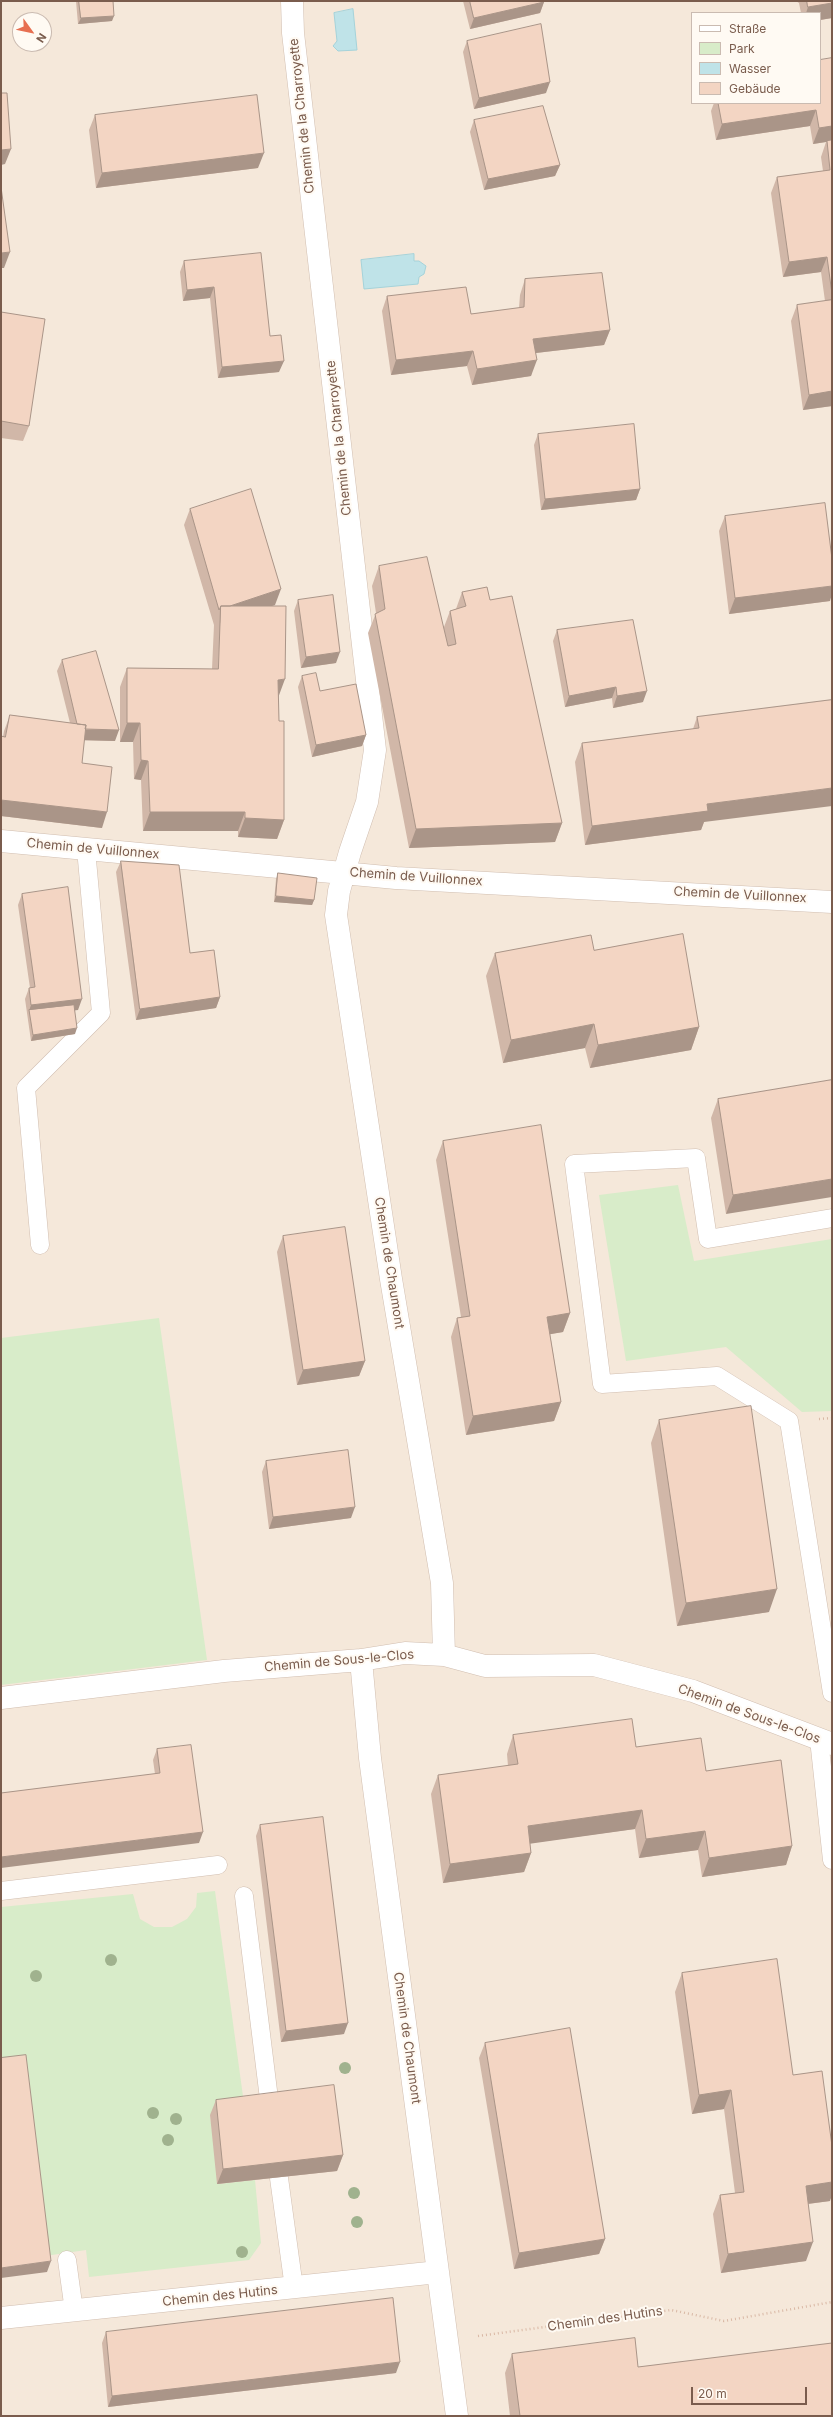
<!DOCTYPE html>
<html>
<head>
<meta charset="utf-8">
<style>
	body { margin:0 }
	#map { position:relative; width:833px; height:2417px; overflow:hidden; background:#fdf6ec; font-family:Inter,sans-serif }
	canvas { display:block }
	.frame { position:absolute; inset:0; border:2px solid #7a5c4d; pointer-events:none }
	.legend { position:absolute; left:691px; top:12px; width:130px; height:92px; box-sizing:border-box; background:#fffaf3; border:1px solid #cabbb1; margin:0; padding:5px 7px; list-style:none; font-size:12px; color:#7a5c4d }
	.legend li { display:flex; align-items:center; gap:8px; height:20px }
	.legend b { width:20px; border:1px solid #cabbb1 }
	.north { position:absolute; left:12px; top:12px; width:40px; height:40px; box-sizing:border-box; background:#fffaf3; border:1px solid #cabbb1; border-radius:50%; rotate:123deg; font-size:11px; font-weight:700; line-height:16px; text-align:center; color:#7a5c4d }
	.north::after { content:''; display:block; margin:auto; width:14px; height:18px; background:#e76f51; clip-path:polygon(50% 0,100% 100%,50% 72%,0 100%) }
	.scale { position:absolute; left:691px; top:2387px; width:116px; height:18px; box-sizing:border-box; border:2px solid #7a5c4d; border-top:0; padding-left:5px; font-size:12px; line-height:14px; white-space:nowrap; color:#7a5c4d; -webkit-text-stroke:3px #fffaf3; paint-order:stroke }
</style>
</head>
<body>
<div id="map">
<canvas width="833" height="2417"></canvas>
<div class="frame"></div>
<ul class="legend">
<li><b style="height:5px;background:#fff"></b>Straße</li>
<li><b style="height:11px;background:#d8ecc9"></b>Park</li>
<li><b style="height:11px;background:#bfe3e8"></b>Wasser</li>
<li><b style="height:11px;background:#f3d5c3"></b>Gebäude</li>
</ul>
<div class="north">N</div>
<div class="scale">20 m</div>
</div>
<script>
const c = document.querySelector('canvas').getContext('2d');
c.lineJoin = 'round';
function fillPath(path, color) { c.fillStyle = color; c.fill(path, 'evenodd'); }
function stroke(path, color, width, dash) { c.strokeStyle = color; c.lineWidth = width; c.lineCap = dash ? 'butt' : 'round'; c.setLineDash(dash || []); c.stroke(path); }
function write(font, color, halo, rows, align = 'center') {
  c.font = font + ' Inter,sans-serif'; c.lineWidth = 4; c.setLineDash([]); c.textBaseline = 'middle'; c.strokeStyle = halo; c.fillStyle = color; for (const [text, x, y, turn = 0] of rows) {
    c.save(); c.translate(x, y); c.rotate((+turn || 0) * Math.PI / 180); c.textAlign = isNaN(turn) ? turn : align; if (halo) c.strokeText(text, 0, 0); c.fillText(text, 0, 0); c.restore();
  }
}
fillPath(new Path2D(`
	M1,1H832V2416H1ZM692,13H820V103H692ZM20,20H44V44H20Z`), '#f5e8da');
fillPath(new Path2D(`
	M678,1185L694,1261L832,1239V1411L802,1412L726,1347L626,1361L599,1195Z
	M159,1318L207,1660L1,1685V1338Z
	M215,1891L245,2111L210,2115L218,2184L255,2180L261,2243L249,2260L89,2277L86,2250L45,2256L1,2069V1907L133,1894L140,1919L154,1927H172L187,1919L196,1907L197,1893Z`), '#d8ecc9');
const water = new Path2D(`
	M353,9L357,50L338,51L333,46L337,41L334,13Z
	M414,254V261H419L426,266L424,274L419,277L418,284L364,289L361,260Z`);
fillPath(water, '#bfe3e8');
stroke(water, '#a5d3da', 1);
const service = new Path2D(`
	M832,1218L708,1239L696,1158L574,1164L602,1384L717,1376L789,1421L832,1693
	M40,1245L26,1088L101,1013L86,849
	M819,1739L832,1860
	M1,1891L218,1865
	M244,1896L270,2107
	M279,2178L294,2288
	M67,2260L74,2311`);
const minor = new Path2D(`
	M292,1L293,33L375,750L367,802L350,852L339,891L336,915L391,1279L442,1583L444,1655
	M1,841L396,878L832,902
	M361,1660L370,1758L457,2416
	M1,1698L224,1671L361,1660L405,1653L444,1655L485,1666L594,1665L693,1691L832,1744
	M1,2318L438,2272`);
stroke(service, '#d1beb0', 19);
stroke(minor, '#d1beb0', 23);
stroke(new Path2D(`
	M819,1419L832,1418
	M478,2336L671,2310L724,2321L832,2302`), '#d9b8a5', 2.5, [1, 3]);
stroke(service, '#fff', 18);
stroke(minor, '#fff', 22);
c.fillStyle = '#a0b28e';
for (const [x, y] of [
	[111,1960],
	[36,1976],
	[345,2068],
	[153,2113],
	[176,2119],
	[168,2140],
	[354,2193],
	[357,2222],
	[242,2252]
]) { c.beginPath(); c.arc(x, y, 6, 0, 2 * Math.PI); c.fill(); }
fillPath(new Path2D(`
	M76,1H113L112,21L78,24Z
	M463,1H544V2L540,13L470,29Z
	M796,1H832V18L820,20V13H801L799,3Z
	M467,41L546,93L474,109L463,52Z
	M832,58V406L803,410L791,321L797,305L825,301L821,272L783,277L771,193L777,177L823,171L821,157L826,142L813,144L810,126L716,140L711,111L714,103H820Z
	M95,115L258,168L96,188L89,130Z
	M474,120L560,165L555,176L484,190L470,132Z
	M184,261L270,336L279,372L218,378L210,298L183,301L180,272Z
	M525,279L610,330L604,345L536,353L531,376L472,385L467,366L391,375L382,311L387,296L471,314L519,308L520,295Z
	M1,312L29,426L23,441L1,438Z
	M538,434L640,489L636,500L541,510L534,445Z
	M190,509L275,605L271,606L278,698L279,721L284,820L277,839L238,837V831H143L141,780L134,779L133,742H120V687L127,668L212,669L214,625L184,525Z
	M725,516L830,601L729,614L719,531Z
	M379,566L444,627L450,611L456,609L462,592L490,600L562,823L555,842L409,848L368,633L376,613L372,586Z
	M298,600L336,663L301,668L294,611Z
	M557,630L643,702L613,708L612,698L565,707L553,641Z
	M62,660L115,741L84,740L82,763L102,828L1,816V736L3,737L4,731L10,715L70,723L57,671Z
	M302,676L320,691L366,735L362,746L312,757L298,687Z
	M832,700L704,822L701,830L585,845L575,762L582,743L693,729L697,717Z
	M121,861L190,953L220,997L216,1008L136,1020L116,872Z
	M278,873L314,900L312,905L274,902L276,879Z
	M22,894L78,1010H75V1034L31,1041L25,999L29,988H30L18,905Z
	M594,950L699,1027L691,1050L590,1068L585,1048L503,1063L486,976L495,953Z
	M832,1080L726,1214L711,1118L718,1099Z
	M443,1141L570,1313L563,1332L550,1334L561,1402L554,1421L466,1435L451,1337L457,1318L461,1317L436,1160Z
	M283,1236L365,1361L359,1376L297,1385L277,1252Z
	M659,1420L769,1612L677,1626L651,1443Z
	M266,1461L351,1518L269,1529L262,1472Z
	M513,1735L636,1747L706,1771L792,1846L786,1865L702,1877L698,1850L639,1858L635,1829L530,1843L531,1853L524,1872L443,1883L431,1794L438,1775L508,1766L507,1754Z
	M157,1749L199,1843L155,1774L153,1760Z
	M260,1825L344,2034L281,2042L256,1836Z
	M682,1973L793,2075L830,2201L808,2204L806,2261L721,2273L713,2214L720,2195L735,2193L724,2109L692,2114L675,1992Z
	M485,2043L605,2239L599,2254L514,2269L479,2058Z
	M216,2100L343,2155L337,2171L217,2184L210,2115Z
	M106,2332L396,2373L108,2407L102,2343Z
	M512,2354L638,2367L832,2416H510L505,2373Z`), '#d1b7a8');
fillPath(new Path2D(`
	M544,2L540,13L470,29L474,18Z
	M832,3V18L820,20V13H806L808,7Z
	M114,16L112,21L78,24L81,18Z
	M550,82L546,93L474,109L479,98Z
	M816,110L810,126L716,140L722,124Z
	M832,126V141L813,144L819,128Z
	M11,149L5,164L1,165V150Z
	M264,153L258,168L96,188L102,173Z
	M560,165L555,176L484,190L488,179Z
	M10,252L4,268H1V253Z
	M827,257L821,272L783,277L789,262Z
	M214,287L210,298L183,301L187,290Z
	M610,330L604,345L527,354L533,339Z
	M473,351L467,366L391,375L396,360Z
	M537,360L531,376L472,385L477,369Z
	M284,361L279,372L218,378L222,367Z
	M832,391V406L803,410L809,395Z
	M640,489L636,500L541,510L545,499Z
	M832,586V594L830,601L729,614L735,598Z
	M281,589L275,605L220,623L221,609Z
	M340,652L336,663L301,668L306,657Z
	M285,679L278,698V680Z
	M616,687L612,698L565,707L569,696Z
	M647,691L643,702L613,708L617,696Z
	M127,723H140L133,742H120Z
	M78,729L119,730L115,741L74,740Z
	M366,735L362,746L312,757L316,745Z
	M141,760L148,761L141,780L134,779Z
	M832,788V806L704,822L701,830L585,845L592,826L707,804Z
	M1,800L107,812L102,828L1,816Z
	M150,812H245L238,831H143Z
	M245,818L284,820L277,839L238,837Z
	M562,823L555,842L409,848L416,829Z
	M276,896L314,900L312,905L274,902Z
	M220,997L216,1008L136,1020L140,1009Z
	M82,999L78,1010L30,1016L29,1011L31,1005Z
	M594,1024L585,1048L503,1063L511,1040Z
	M699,1027L691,1050L590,1068L598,1045Z
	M77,1028L75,1034L31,1041L33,1035Z
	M832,1179V1197L726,1214L733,1195Z
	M570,1313L563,1332L540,1336L547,1317Z
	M365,1361L359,1376L297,1385L303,1370Z
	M561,1402L554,1421L466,1435L473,1416Z
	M355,1507L351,1518L269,1529L273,1517Z
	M777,1589L769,1612L677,1626L686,1603Z
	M642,1810L635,1829L521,1845L528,1826Z
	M705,1831L698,1850L639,1858L646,1839Z
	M203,1832L199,1843L1,1868V1857Z
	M792,1846L786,1865L702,1877L709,1858Z
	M531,1853L524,1872L443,1883L450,1864Z
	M348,2023L344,2034L281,2042L286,2031Z
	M731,2090L724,2109L692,2114L699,2095Z
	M343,2155L337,2171L217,2184L223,2169Z
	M832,2182V2195L830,2201L799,2205L806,2186Z
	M605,2239L599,2254L514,2269L519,2253Z
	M813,2242L806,2261L721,2273L728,2254Z
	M51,2261L47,2272L1,2278V2268Z
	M400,2362L396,2373L108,2407L112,2396Z`), '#aa9588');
const building = new Path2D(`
	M79,1H113L114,16L81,18Z
	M470,1H544V2L474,18Z
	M807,1H832V3L808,7Z
	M541,24L550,82L479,98L467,41Z
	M832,58V126L819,128L816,110L722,124L718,103H820V60Z
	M1,93H7L11,149L1,150Z
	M257,95L264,153L102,173L95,115Z
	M543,106L560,165L488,179L474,120Z
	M832,140V294L827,257L789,262L777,177L830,170L827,141Z
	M1,187L10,252L1,253Z
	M261,253L270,336L281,335L284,361L222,367L214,287L187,290L184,261Z
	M602,273L610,330L533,339L537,360L477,369L473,351L396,360L387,296L466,287L471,314L524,307L525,279Z
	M832,300V391L809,395L797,305Z
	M1,312L45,319L29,426L1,421Z
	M634,424L640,489L545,499L538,434Z
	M251,489L281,589L230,606H221L219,610L190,509Z
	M825,503L832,559V586L735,598L725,516Z
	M427,557L448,646L456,644L450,611L466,606L462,592L487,587L490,600L512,596L562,823L416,829L375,614L385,609L379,566Z
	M333,595L340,652L306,657L298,600Z
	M221,606H286L285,679L278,680L279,721H284V820L245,818V812H150L148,761L141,760L140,723H127V668L218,669Z
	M633,620L647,691L617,696L616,687L569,696L557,630Z
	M96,651L119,730L85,729L86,725L77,724L62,660Z
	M316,673L320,691L356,684L366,735L316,745L302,676Z
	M832,700V788L707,804L708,811L592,826L582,743L699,728L697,717Z
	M10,715L86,725L82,763L112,767L107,812L1,800V736L5,737Z
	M121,861L179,865L190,953L214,950L220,997L140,1009Z
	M278,873L317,878L314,900L276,896Z
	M68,887L82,999L31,1005L29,988L35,987L22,894Z
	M683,934L699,1027L598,1045L594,1024L511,1040L495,953L591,935L594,950Z
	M74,1005L77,1028L33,1035L29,1010Z
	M832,1080V1179L733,1195L718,1099Z
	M541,1125L570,1313L547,1317L561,1402L473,1416L457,1318L470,1316L443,1141Z
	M345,1227L365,1361L303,1370L283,1236Z
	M751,1406L777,1589L686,1603L659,1420Z
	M348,1450L355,1507L273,1517L266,1461Z
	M632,1719L636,1747L701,1738L706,1771L781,1760L792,1846L709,1858L705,1831L646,1839L642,1810L528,1826L531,1853L450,1864L438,1775L518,1764L513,1735Z
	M191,1745L203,1832L1,1857V1793L160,1773L157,1749Z
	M323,1817L348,2023L286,2031L260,1825Z
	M777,1959L793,2075L822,2071L832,2146V2182L806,2186L813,2242L728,2254L720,2195L744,2192L731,2090L699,2095L682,1973Z
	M570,2028L605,2239L519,2253L485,2043Z
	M26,2055L51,2261L1,2268V2058Z
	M334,2085L343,2155L223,2169L216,2100Z
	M393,2298L400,2362L112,2396L106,2332Z
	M635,2338L638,2367L832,2343V2416H520L512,2354Z`);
fillPath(building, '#f3d5c3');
stroke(building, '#aa9588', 1);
write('13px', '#7a5c4d', '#fffaf3', [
	["Chemin de la Charroyette",302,116,-96],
	["Chemin de la Charroyette",339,438,-96],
	["Chemin de Vuillonnex",93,849,5],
	["Chemin de Vuillonnex",416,877,4],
	["Chemin de Vuillonnex",740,895,3],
	["Chemin de Chaumont",389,1263,81],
	["Chemin de Sous-le-Clos",339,1661,-5],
	["Chemin de Sous-le-Clos",749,1714,20],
	["Chemin de Chaumont",407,2038,82],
	["Chemin des Hutins",220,2296,-6],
	["Chemin des Hutins",605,2319,-8]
]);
</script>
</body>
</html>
